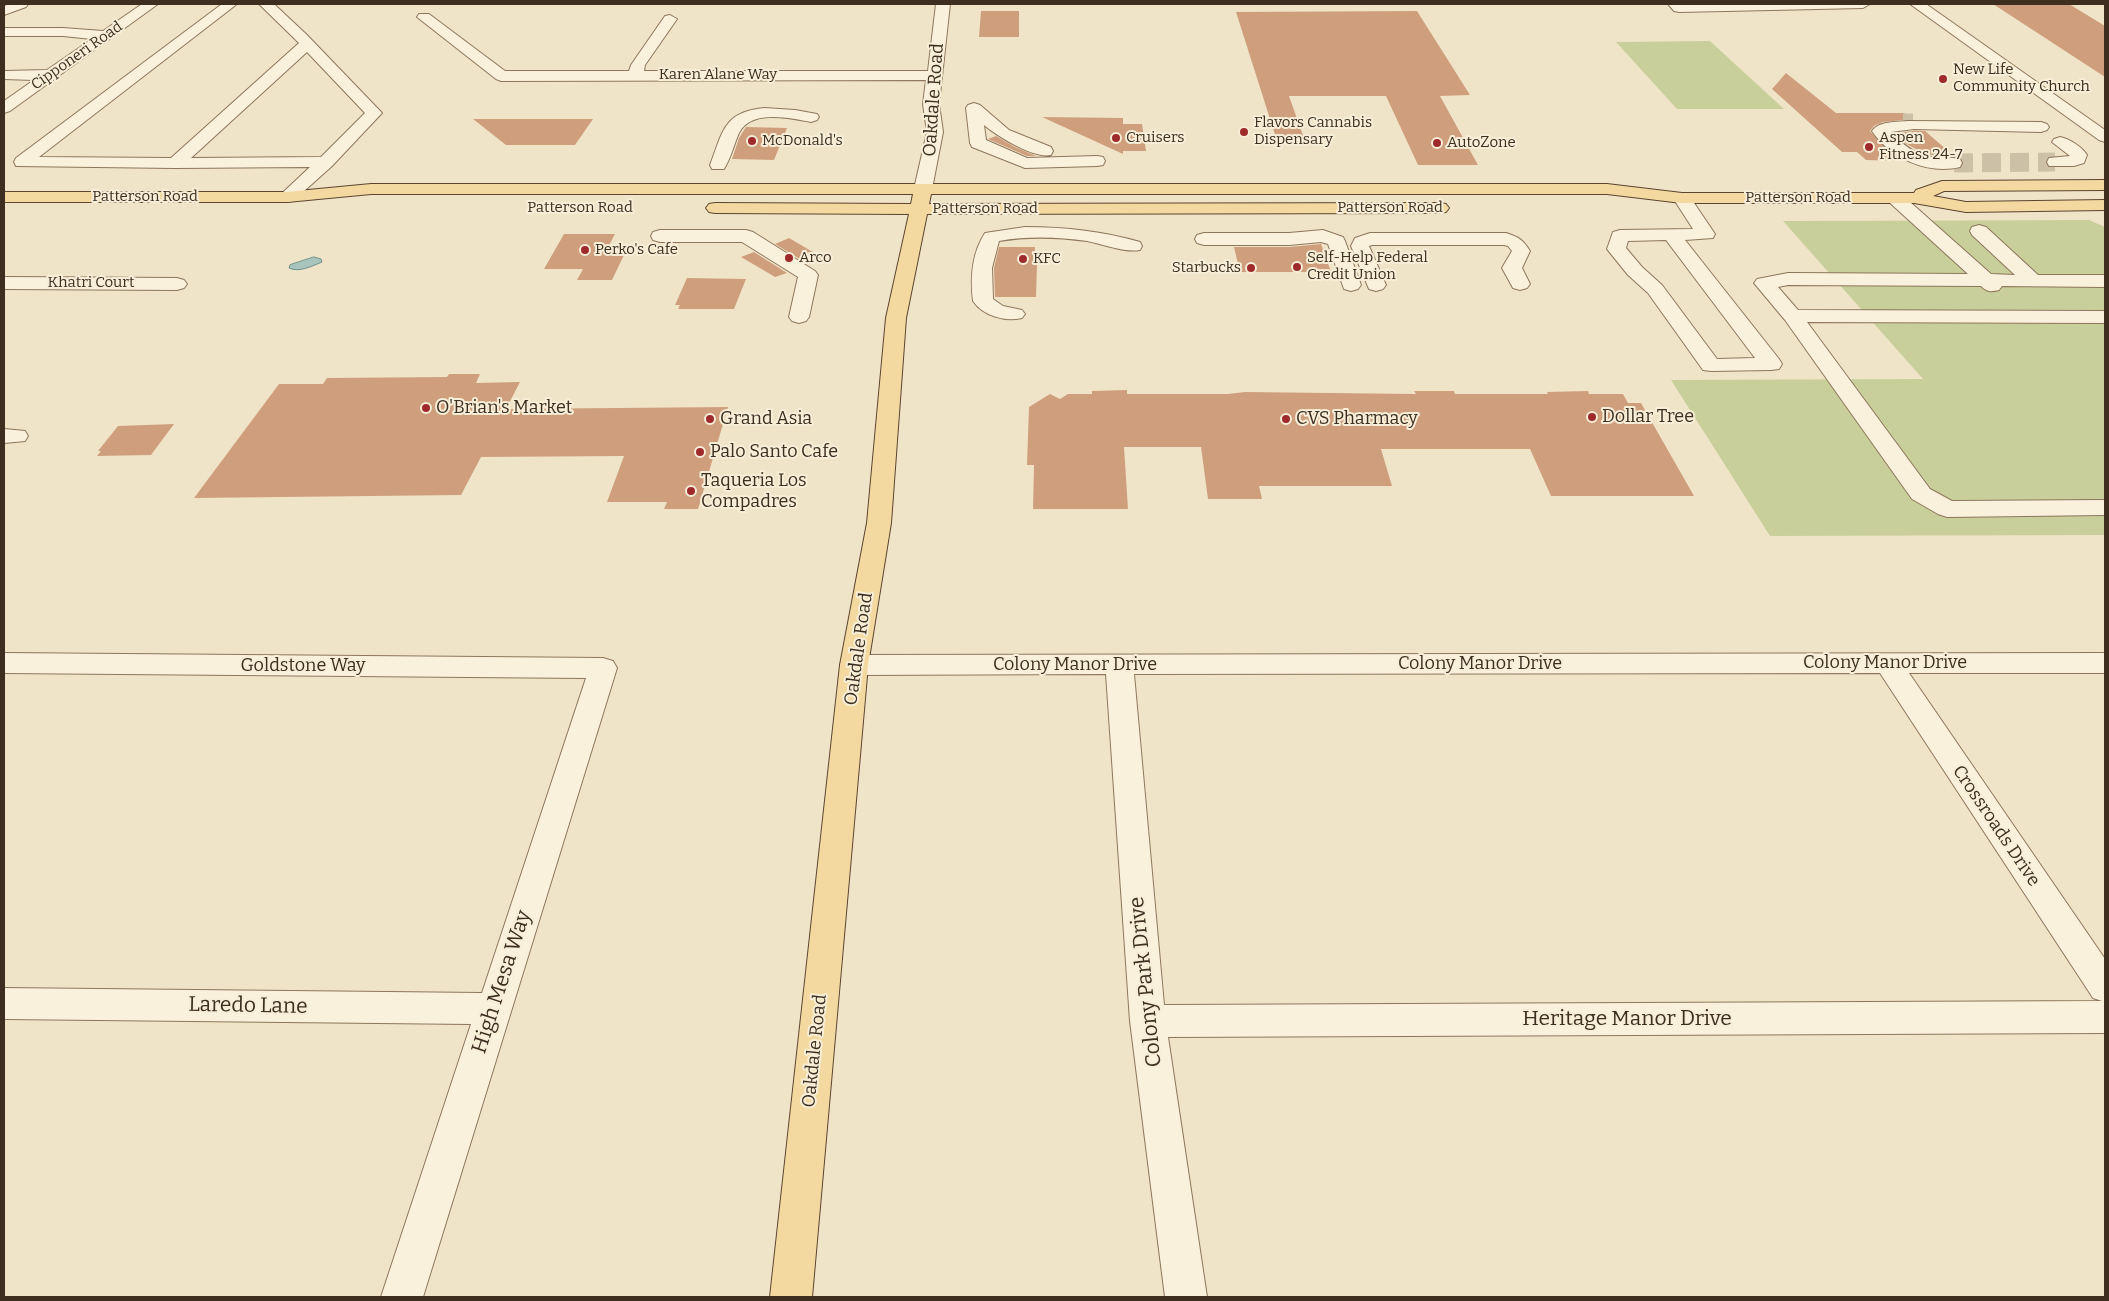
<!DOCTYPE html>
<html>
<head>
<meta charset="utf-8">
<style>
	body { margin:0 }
	#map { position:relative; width:2109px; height:1301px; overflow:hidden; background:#f0e4c8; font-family:Bitter,serif }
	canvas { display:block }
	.frame { position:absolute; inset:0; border:5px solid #3d2e20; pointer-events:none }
</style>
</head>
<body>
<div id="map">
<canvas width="2109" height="1301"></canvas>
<div class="frame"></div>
</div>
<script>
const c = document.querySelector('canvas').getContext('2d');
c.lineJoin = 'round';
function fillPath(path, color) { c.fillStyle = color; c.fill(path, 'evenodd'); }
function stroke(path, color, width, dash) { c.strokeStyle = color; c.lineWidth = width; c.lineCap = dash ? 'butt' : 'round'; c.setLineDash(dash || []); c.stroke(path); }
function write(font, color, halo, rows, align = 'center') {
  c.font = font + ' Bitter,serif'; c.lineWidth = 4; c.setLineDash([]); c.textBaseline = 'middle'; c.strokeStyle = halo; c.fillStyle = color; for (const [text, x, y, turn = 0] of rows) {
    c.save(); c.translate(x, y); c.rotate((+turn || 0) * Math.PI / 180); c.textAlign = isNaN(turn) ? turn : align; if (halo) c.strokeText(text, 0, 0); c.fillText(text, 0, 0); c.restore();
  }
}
fillPath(new Path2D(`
	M1710,41L1784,109H1677L1616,42Z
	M2089,220L2105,227V535L1770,536L1671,380L1923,379L1783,221Z`), '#c9cf9b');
const water = new Path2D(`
	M314,257L321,259L322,262C312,266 299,273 289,268L290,265Z`);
fillPath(water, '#a9c4bc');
stroke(water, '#6f938a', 1);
fillPath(new Path2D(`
	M1993,4H2069L2105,26V77Z
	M981,11H1019V37H979Z
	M1417,11L1470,95L1440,96L1478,165H1418L1386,96H1289L1305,141H1277L1236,12Z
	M1786,73L1836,113H1904L1911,119L1883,122L1874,126L1870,131L1888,151L1904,161L1866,160L1857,152H1842L1772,89Z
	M1042,117L1123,118V124H1142L1146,151H1123V154Z
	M473,119H593L575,145H506Z
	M746,127L787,128L774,160L732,159L739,138Z
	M1914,131H1925L1954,156L1932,155L1921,152L1905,143L1895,133Z
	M996,136L1015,147L1036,156H1027L988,139Z
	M564,234H615L606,251H626L612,280H577L583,269H544Z
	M789,238L823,258L808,264L775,244Z
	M1321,244L1331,272H1240L1234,247H1289Z
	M999,247H1035L1034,264H1037L1036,297H995L994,268Z
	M754,252L787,273L775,277L741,257Z
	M687,278L746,279L734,309H678L680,305H675Z
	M449,374H480L476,383L520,382L506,409L728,407L698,509H664L667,502H607L624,456L481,457L461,495L194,498L279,384H323L327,378L447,377Z
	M1127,390V394H1228L1245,392L1416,394L1414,391H1454L1455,394H1548L1547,392L1588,391L1589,394H1623L1628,403H1641L1694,496H1551L1530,449H1381L1392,486H1259L1262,499H1208L1201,447H1124L1128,509H1033L1034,465H1027L1029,407L1050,394L1060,399L1068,394H1092V391Z
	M174,424L151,455L97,456L101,451H98L118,426Z`), '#cf9f7d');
stroke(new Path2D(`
	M1903,121H1913`), '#ccc0a6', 15, [15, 8]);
stroke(new Path2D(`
	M1954,163L2055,162`), '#ccc0a6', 19, [19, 9]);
const minor = new Path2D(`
	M10,4H28L26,7L4,15V6Z
	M142,4H158L10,111L4,113V101L34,80L4,79V71L47,70L92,39L63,36H4V28H63L103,31Z
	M222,4H237L39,157L171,158L299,43L259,4H274L307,35L382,113L332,166L293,201L287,202L281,201L278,197L310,167L175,168L16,166L14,162L16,158ZM307,52L365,113L321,157L191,158Z
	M936,4H950L939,104L943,132L932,189L929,193L923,194L917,193L914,189L927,132L923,104L926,80L501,81L496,79L417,17L419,14H429L505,71H629L631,65L665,16L670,15L677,19L645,65L644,71H928Z
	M1668,4H1870L1863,8L1679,12L1674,11Z
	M1910,4H1926L2105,130V142L2099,140Z
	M974,103L980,105L1009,130L1051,147L1053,151L1051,155C1034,159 997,136 984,125L986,140L1027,158L1097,156L1103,157L1105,161L1103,165L1097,166L1025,168L972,147L970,143L966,108L968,105Z
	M764,108L795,110L817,114L819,117L817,120L811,122C790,118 751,109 739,133C734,144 731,158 724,169H712L710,165C723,132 723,112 764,108Z
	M1908,121L2041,122L2047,124L2049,127L2047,130L2041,132L1914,129L1891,132C1902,144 1915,155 1932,157C1941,158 1951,157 1960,159L1962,163L1960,167C1928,175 1890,158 1872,131C1879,121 1897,122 1908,121Z
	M2060,137C2070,139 2082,147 2087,155L2084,163L2074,166H2049L2047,162L2049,158L2070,156L2052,142L2054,139Z
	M1682,193L1688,194L1715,234L1713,238L1685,240L1779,359L1782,364L1779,369L1771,370L1711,371L1703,370L1648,293L1628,275L1607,249L1613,232L1620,230L1693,229L1673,198L1676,194ZM1666,240L1755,358L1717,359L1662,285L1642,267L1626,248L1628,241Z
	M1895,193L1901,194L1991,274L2015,275L1972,235L1970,231L1972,227L1979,225L1986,227L2038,275H2105V287L2002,286L1999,290C1991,292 1987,292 1981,286L1788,285L1778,287L1798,310L2105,311V323L1807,322L1930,489L1952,501L2105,500V515L1947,517L1938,514L1912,499L1785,320L1754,283L1757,279L1788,273L1968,274L1889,202L1886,198L1889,194Z
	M1025,227C1064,227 1102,231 1140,242L1142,246L1140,250C1126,253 1102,244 1087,241C1058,237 1028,236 999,241L992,268L993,299L1003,306L1022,310L1025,314L1022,318C1005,322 983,316 973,301C970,277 972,253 985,233Z
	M660,230H746L753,232L815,271L818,275L809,317L806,321L799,323L792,321L789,317L798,277L742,242H660L653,240L651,236L653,232Z
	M1323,230L1343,237L1345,241L1361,285L1358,289L1351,291L1344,289L1328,244L1321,242L1289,245H1204L1197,243L1195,239L1197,235L1204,233H1289Z
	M1370,233H1506C1519,237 1523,240 1530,251L1522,268L1530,284L1527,288L1520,290L1513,288L1502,268L1512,251L1508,246L1504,245H1372L1369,246L1386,285L1383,289L1376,291L1369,289L1351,246L1355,238Z
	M4,277L177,278L184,280L187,284L184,288L177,290L4,289Z
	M4,429L25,431L28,436L25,441L4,443Z
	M4,653L603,658L613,661L617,668L423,1297H381L471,1024L4,1019V988L482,993L586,678L4,673Z
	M2105,653V673H1909L2105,959V1033L1168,1037L1207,1297H1165L1130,1021L1106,674L854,675L844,672L840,665L844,658L854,655ZM1880,673L2093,998L2102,1001L1164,1005L1134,674Z`);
const major = new Path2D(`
	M2105,180V190L1944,191L1933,196L1966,202L2105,200V210L1966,212L1914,203H1682L1607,194H931L929,204L1440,203L1446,204L1449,208L1446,212L1440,213L927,214L906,318L891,523L868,665L812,1297H770L840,665L867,523L886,318L909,214L715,213L709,212L706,208L709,204L715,203L911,204L913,194H371L287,202H4V192H287L371,184H1607L1682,193H1914L1916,190L1942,181Z`);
stroke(minor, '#8d765c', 2);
stroke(major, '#5b4430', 2);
fillPath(minor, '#faf1dc');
fillPath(major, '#f3d9a0');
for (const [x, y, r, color] of [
	[1943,79,5,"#9e2a2b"],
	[1244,132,5,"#9e2a2b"],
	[1116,138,5,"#9e2a2b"],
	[752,141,5,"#9e2a2b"],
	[1437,143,5,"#9e2a2b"],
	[1869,147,5,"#9e2a2b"],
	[585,250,5,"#9e2a2b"],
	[789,258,5,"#9e2a2b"],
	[1023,259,5,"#9e2a2b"],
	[1297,267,5,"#9e2a2b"],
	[1251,268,5,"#9e2a2b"],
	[426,408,5,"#9e2a2b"],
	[1592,417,5,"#9e2a2b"],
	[710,419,5,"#9e2a2b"],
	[1286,419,5,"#9e2a2b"],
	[700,452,5,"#9e2a2b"],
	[691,491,5,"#9e2a2b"]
]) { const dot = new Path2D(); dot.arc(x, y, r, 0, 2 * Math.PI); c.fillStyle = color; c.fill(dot); stroke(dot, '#f7eed8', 2); }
write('15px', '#3d2e20', '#f7eed8', [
	["Cipponeri Road",77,56,-35],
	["Karen Alane Way",718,75],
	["Patterson Road",145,197],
	["Patterson Road",1798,198],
	["Patterson Road",580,208],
	["Patterson Road",1390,208],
	["Patterson Road",985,209],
	["Khatri Court",91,283]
]);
write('15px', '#3d2e20', '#f7eed8', [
	["New Life",1953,70],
	["Community Church",1953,87],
	["Flavors Cannabis",1254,123],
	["Dispensary",1254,140],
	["Cruisers",1126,138],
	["Aspen",1879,138],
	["Fitness 24-7",1879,155],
	["McDonald's",762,141],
	["AutoZone",1447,143],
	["Perko's Cafe",595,250],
	["Arco",799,258],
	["Self-Help Federal",1307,258],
	["Credit Union",1307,275],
	["KFC",1033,259],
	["Starbucks",1241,268,"right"]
], 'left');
write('18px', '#3d2e20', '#f7eed8', [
	["Oakdale Road",934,100,-86],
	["Oakdale Road",859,649,-82],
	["Colony Manor Drive",1885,663],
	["Colony Manor Drive",1480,664],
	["Colony Manor Drive",1075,665],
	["Goldstone Way",303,666],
	["Crossroads Drive",1996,826,56],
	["Oakdale Road",815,1051,-84]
]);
write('18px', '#3d2e20', '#f7eed8', [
	["O'Brian's Market",436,408],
	["Dollar Tree",1602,417],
	["Grand Asia",720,419],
	["CVS Pharmacy",1296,419],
	["Palo Santo Cafe",710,452],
	["Taqueria Los",701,481],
	["Compadres",701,502]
], 'left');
write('21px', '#3d2e20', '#f7eed8', [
	["High Mesa Way",502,982,-72],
	["Colony Park Drive",1146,982,-96],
	["Laredo Lane",248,1006,1],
	["Heritage Manor Drive",1627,1019]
]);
</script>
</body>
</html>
